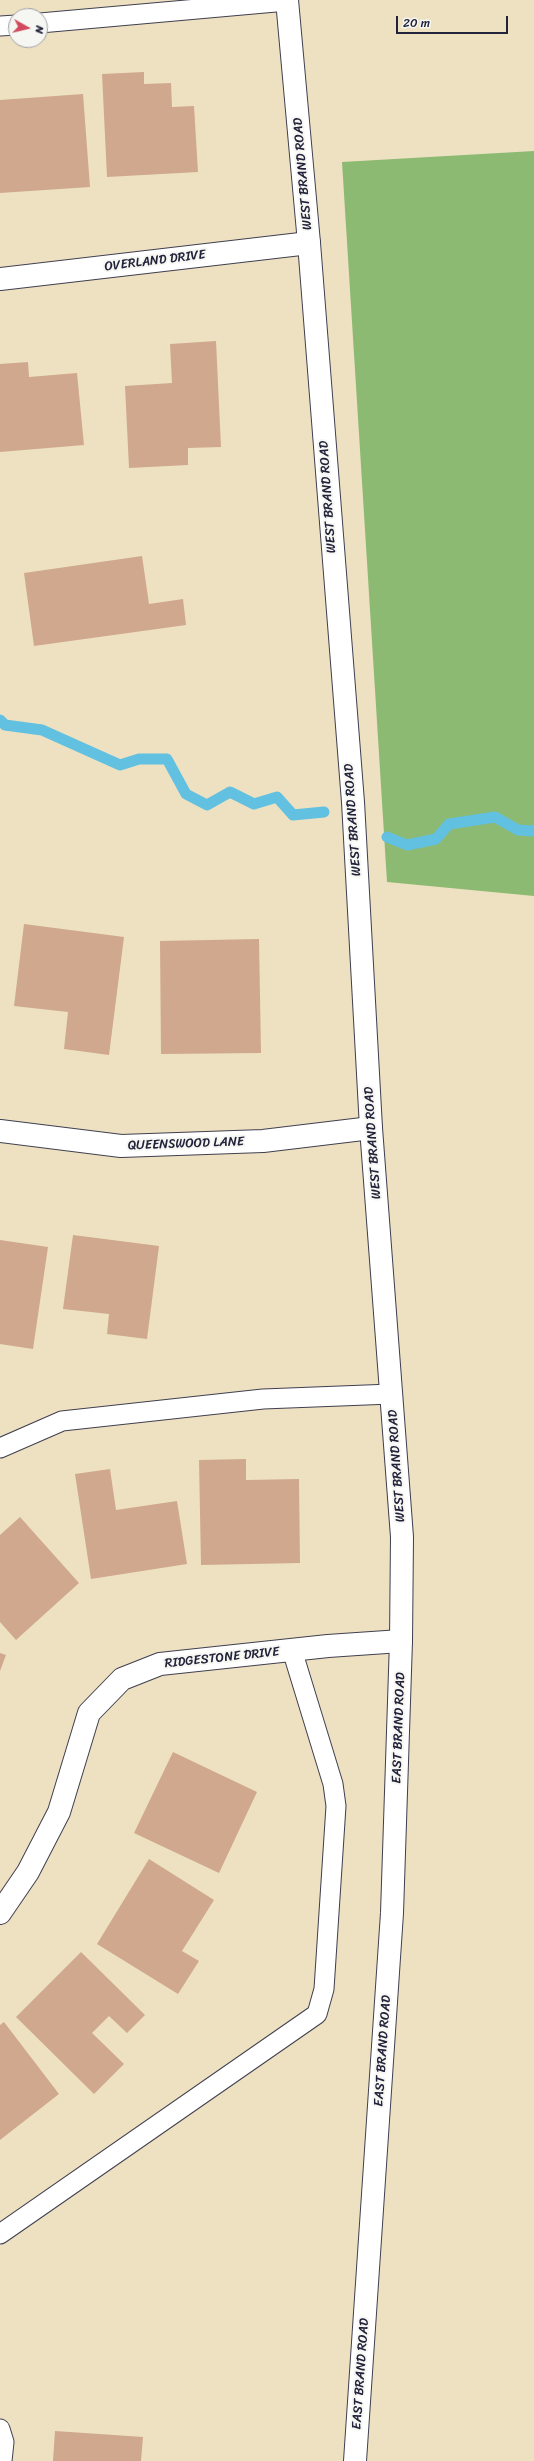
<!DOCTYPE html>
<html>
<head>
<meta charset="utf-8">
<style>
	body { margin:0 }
	#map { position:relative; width:534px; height:2461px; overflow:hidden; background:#ede1c2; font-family:Sriracha,sans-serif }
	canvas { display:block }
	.north { position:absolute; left:8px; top:8px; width:40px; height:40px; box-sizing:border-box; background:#f6f6f2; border:1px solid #a1a1a9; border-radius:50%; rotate:98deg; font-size:11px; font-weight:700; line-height:16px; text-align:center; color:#22223b }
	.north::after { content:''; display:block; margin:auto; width:14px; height:18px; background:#d1495b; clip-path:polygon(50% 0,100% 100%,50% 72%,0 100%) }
	.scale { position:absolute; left:396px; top:16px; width:112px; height:18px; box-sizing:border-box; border:2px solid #22223b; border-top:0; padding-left:5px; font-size:12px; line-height:14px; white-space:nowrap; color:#22223b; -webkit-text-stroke:3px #f6f6f2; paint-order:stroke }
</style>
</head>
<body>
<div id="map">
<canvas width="534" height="2461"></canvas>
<div class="north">N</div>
<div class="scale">20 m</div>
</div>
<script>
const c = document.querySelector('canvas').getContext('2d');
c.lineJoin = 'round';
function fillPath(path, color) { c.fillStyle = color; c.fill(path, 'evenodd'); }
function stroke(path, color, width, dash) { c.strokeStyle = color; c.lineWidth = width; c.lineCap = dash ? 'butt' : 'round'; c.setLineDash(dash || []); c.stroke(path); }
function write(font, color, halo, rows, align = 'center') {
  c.font = font + ' Sriracha,sans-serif'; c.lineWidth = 4; c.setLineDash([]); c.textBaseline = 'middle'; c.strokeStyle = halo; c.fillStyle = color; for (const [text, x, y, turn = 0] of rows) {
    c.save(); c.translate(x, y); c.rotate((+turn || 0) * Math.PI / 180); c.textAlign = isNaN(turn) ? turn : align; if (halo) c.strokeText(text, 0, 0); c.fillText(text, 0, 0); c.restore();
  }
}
fillPath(new Path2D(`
	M534,151V896L387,882L342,162Z`), '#8dba72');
stroke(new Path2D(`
	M0,720L5,725L42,730L120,765L139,759H167L186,794L207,805L230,792L254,804L277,797L293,815L324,812
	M387,837L407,845L436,839L449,824L495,817L518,830L534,831`), '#62c0e0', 11);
fillPath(new Path2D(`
	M144,72V84L171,83L172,107L194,106L198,172L107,177L102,74Z
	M83,94L90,187L0,193V100Z
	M216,341L221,447L188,448V465L129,468L125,386L172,383L170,344Z
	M28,362L29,377L77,373L84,445L0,452V364Z
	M142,556L149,604L183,599L186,625L34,646L24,573Z
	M24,924L124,937L109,1055L64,1049L68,1012L14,1006Z
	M259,939L261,1053L161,1054L160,941Z
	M73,1235L159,1246L147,1339L107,1334L109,1314L63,1309Z
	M0,1240L48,1247L33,1349L0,1344Z
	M246,1459V1480L299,1479L300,1563L201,1565L199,1460Z
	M110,1469L116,1510L177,1501L187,1564L91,1579L75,1474Z
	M20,1517L79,1583L16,1640L0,1622V1535Z
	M0,1653L6,1655L0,1671Z
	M173,1752L257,1792L219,1873L134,1833Z
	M149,1859L214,1900L182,1951L199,1961L178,1994L97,1944Z
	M81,1952L145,2015L127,2033L109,2016L92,2033L124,2064L94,2094L16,2017Z
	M4,2022L59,2094L0,2140V2025Z
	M55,2431L143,2437L141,2461H53Z`), '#d0a88d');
const service = new Path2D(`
	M40,23L287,1
	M0,26L16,25
	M0,1448L62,1421L263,1399L392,1394
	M0,2234L317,2014L324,1989L336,1806L333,1784L292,1650
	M0,2429L4,2442L2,2461`);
const minor = new Path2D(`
	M0,279L309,243
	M0,1131L121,1146L263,1141L371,1128
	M0,1913L28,1872L59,1812L89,1713L122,1679L160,1664L328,1646L401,1641`);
const tertiary = new Path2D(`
	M287,0L309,243L353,802L371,1128L402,1537L401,1641L392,1913L355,2461`);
stroke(service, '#403f4f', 21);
stroke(minor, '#403f4f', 24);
stroke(tertiary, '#403f4f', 24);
stroke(service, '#fff', 19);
stroke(minor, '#fff', 22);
stroke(tertiary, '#fff', 22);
write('13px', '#22223b', '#f6f6f2', [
	["WEST BRAND ROAD",303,174,-95],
	["OVERLAND DRIVE",155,261,-7],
	["WEST BRAND ROAD",328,497,-94],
	["WEST BRAND ROAD",353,820,-94],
	["WEST BRAND ROAD",373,1143,-94],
	["QUEENSWOOD LANE",186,1144,-2],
	["WEST BRAND ROAD",397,1466,-94],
	["RIDGESTONE DRIVE",222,1658,-6],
	["EAST BRAND ROAD",399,1728,-88],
	["EAST BRAND ROAD",383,2051,-86],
	["EAST BRAND ROAD",361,2374,-86]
]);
</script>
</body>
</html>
